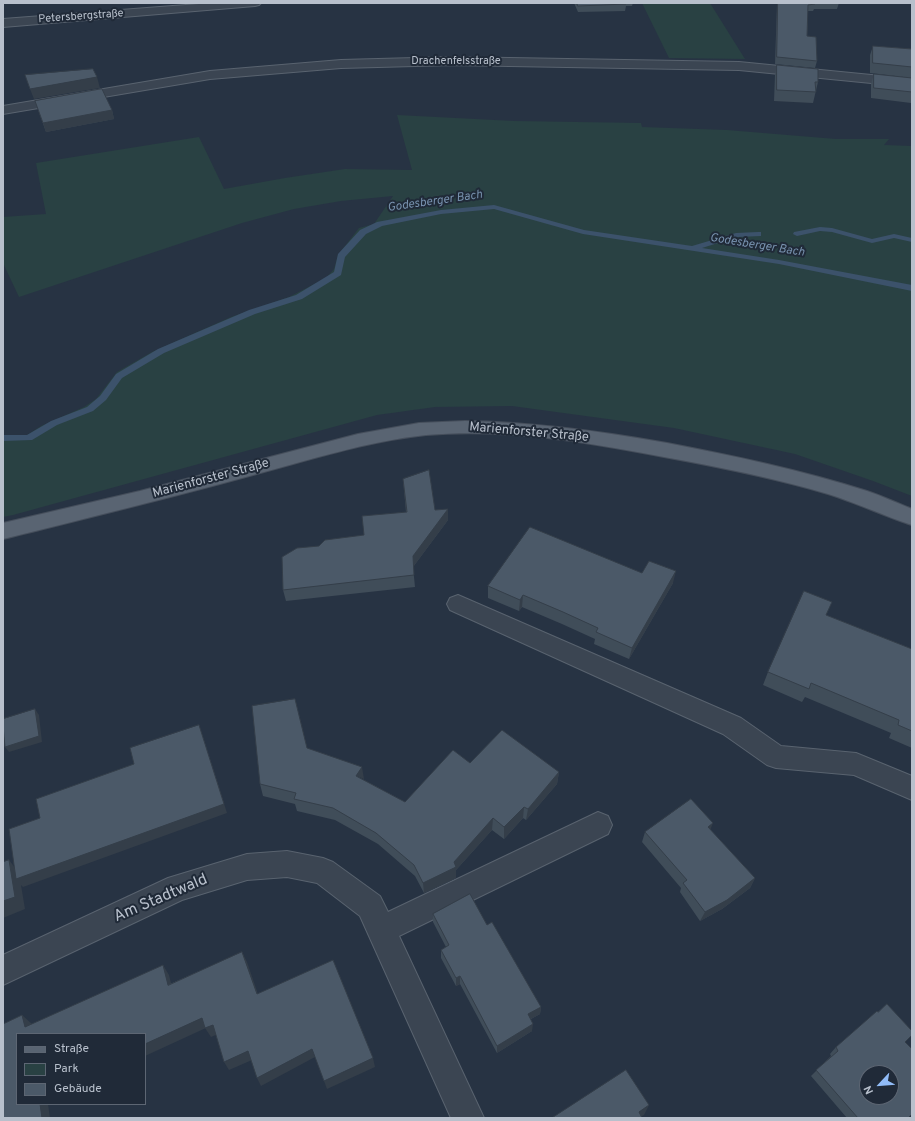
<!DOCTYPE html>
<html>
<head>
<meta charset="utf-8">
<style>
	body { margin:0 }
	#map { position:relative; width:915px; height:1121px; overflow:hidden; background:#273343; font-family:Overpass,sans-serif }
	canvas { display:block }
	.frame { position:absolute; inset:0; border:4px solid #b8c0cc; pointer-events:none }
	.legend { position:absolute; left:16px; top:1033px; width:130px; height:72px; box-sizing:border-box; background:#202a38; border:1px solid #5d6673; margin:0; padding:5px 7px; list-style:none; font-size:12px; color:#b8c0cc }
	.legend li { display:flex; align-items:center; gap:8px; height:20px }
	.legend b { width:20px; border:1px solid #5d6673 }
	.north { position:absolute; left:859px; top:1065px; width:40px; height:40px; box-sizing:border-box; background:#202a38; border:1px solid #5d6673; border-radius:50%; rotate:244deg; font-size:11px; font-weight:700; line-height:16px; text-align:center; color:#b8c0cc }
	.north::after { content:''; display:block; margin:auto; width:14px; height:18px; background:#91bcf8; clip-path:polygon(50% 0,100% 100%,50% 72%,0 100%) }
</style>
</head>
<body>
<div id="map">
<canvas width="915" height="1121"></canvas>
<div class="frame"></div>
<ul class="legend">
<li><b style="height:5px;background:#596472"></b>Straße</li>
<li><b style="height:11px;background:#294143"></b>Park</li>
<li><b style="height:11px;background:#4b5968"></b>Gebäude</li>
</ul>
<div class="north">N</div>
</div>
<script>
const c = document.querySelector('canvas').getContext('2d');
c.lineJoin = 'round';
function fillPath(path, color) { c.fillStyle = color; c.fill(path, 'evenodd'); }
function stroke(path, color, width, dash) { c.strokeStyle = color; c.lineWidth = width; c.lineCap = dash ? 'butt' : 'round'; c.setLineDash(dash || []); c.stroke(path); }
function write(font, color, halo, rows, align = 'center') {
  c.font = font + ' Overpass,sans-serif'; c.lineWidth = 4; c.setLineDash([]); c.textBaseline = 'middle'; c.strokeStyle = halo; c.fillStyle = color; for (const [text, x, y, turn = 0] of rows) {
    c.save(); c.translate(x, y); c.rotate((+turn || 0) * Math.PI / 180); c.textAlign = isNaN(turn) ? turn : align; if (halo) c.strokeText(text, 0, 0); c.fillText(text, 0, 0); c.restore();
  }
}
fillPath(new Path2D(`
	M642,3H710L745,59L669,58Z
	M397,115L514,121L641,123L642,127L727,130L836,139H889L884,145L912,146V496L873,481L795,454L674,428L512,406L435,407L377,415L13,515L3,517V437H24L41,426L84,407L96,399L117,372L152,352L231,317L289,297L326,278L334,269L338,255L359,228L374,224L393,196L341,201L294,209L242,223L19,297L3,263V217L46,214L36,163L199,137L224,189L285,178L345,169L412,170Z`), '#294143');
fillPath(new Path2D(`
	M494,205L584,230L692,246L736,233L758,232H761V236L737,237L702,248L779,260L912,285V291L779,264L583,234L494,209L441,214L382,226L366,234L345,257L341,275L302,299L255,314L164,353L122,378L106,400L93,411L57,425L32,440L3,441V435H27L51,421L87,407L100,396L116,374L158,349L249,310L296,295L334,272L338,254L360,230L377,222L441,210Z
	M820,227L832,228L872,239L894,234L912,238V242L894,238L872,243L832,232L820,231L797,236L793,234L794,232Z`), '#3c526b');
const minor = new Path2D(`
	M212,3H261L259,5L255,6L3,27V19Z
	M452,57L739,62L912,79V87L739,70L452,65L341,68L210,79L3,114V106L210,71L341,60Z
	M458,595L741,718L781,746L856,753L912,776V800L854,775L776,768L767,765L723,734L450,610L447,604L450,598Z
	M598,812L608,816L612,825L608,834L399,936L484,1118H451L360,916L317,883L287,877L247,880L182,900L3,985V955L168,878L247,854L287,851L323,858L333,862L380,896L388,912Z`);
const major = new Path2D(`
	M465,421C533,422 600,431 667,443C734,456 801,470 867,491C882,496 897,503 912,509V525C884,516 857,503 828,494C775,478 719,467 664,457C586,442 506,428 426,435C368,441 310,460 253,475C170,498 87,518 3,539V523L140,491L358,434L419,423Z`);
stroke(minor, '#59636f', 2);
stroke(major, '#454e5b', 2);
fillPath(minor, '#3b4552');
fillPath(major, '#596472');
fillPath(new Path2D(`
	M574,3H633L632,6H626L625,11L578,12Z
	M747,3H839L837,9H814L813,11H808L807,36L817,61L815,68L775,64L777,4H748Z
	M873,46L912,49V78L870,73V55Z
	M777,65L818,82L813,103L774,101L775,75Z
	M874,74L912,78V100L911,103L871,98V84Z
	M35,101L112,110L114,119L46,132Z
	M403,479L435,510L448,509V520L413,567L415,587L286,601L283,590L319,546L364,535L406,512Z
	M642,573L673,583L629,659L594,644L595,639L562,624L522,607L519,611L488,598V586Z
	M826,615L912,649V748L889,738L891,733L805,697L802,702L763,685L768,672Z
	M307,748L364,780L405,802L470,763L559,772L557,784L526,820L523,818L504,839L492,830L456,870V878L424,893L415,876L378,844L335,820L297,811L295,804L263,796L260,784Z
	M710,830L755,878L750,888L722,909L700,921L680,892L681,888L642,842L645,832Z
	M433,914L487,925L541,1007L540,1014L531,1019L532,1031L497,1053L460,984L456,986L441,958V950L446,947L433,922Z
	M905,1042L908,1118H847L811,1076L831,1056L830,1054L836,1047Z`), '#404d59');
fillPath(new Path2D(`
	M97,77L100,88L34,99L30,89Z
	M112,110L114,119L46,132L43,123Z
	M448,509V520L413,567V556Z
	M676,571L673,583L629,659L632,648Z
	M523,595L522,607L519,611L520,600Z
	M35,709L39,715L42,742L9,752L5,747Z
	M199,725L227,813L23,887L21,885L25,909L3,918V901L9,860L19,873Z
	M362,767L364,779L356,776Z
	M559,772L557,784L526,820L528,809Z
	M524,807L523,818L504,839V827Z
	M493,818L492,830L456,870V878L424,893L423,883L454,862Z
	M713,823L709,833L708,827Z
	M755,878L750,888L722,909L700,921L705,912Z
	M242,952L247,962L261,1003L257,994Z
	M163,965L169,975L174,995L168,985Z
	M460,976V984L456,986V978Z
	M541,1007L540,1014L527,1021L528,1014Z
	M22,1015L32,1024L25,1027Z
	M202,1018L208,1027L145,1056V1044Z
	M533,1024L532,1031L497,1053V1046Z
	M213,1025L218,1034L211,1037L205,1028Z
	M312,1049L315,1057L261,1086L257,1078Z
	M248,1051L252,1060L229,1070L224,1062Z
	M373,1058L375,1067L327,1089L324,1081Z
	M40,1104H48L50,1118H42Z
	M649,1105L644,1115L638,1118L639,1112Z`), '#343e49');
const building = new Path2D(`
	M577,3H626V4L578,6Z
	M778,3H815V4L808,5L807,36L816,37L817,61L777,57Z
	M873,46L912,49V67L873,63Z
	M777,65L818,69V82H815L816,92L777,90Z
	M93,69L97,77L30,89L25,75Z
	M874,74L912,78V92L874,88Z
	M102,89L112,110L43,123L35,101Z
	M429,470L435,510L448,509L413,556L414,575L283,590L282,557L297,548L319,546L325,540L364,535L362,516L407,512L403,479Z
	M530,527L642,573L649,561L676,571L632,648L596,632L598,628L563,612L523,595L520,600L488,586Z
	M804,591L832,602L826,615L912,649V731L898,725L899,720L811,683L809,689L768,672Z
	M295,699L307,748L362,767L356,776L405,802L453,750L470,763L502,730L559,772L528,809L524,807L504,827L493,818L454,862L456,867L423,883L414,865L376,833L333,808L294,799L296,793L260,784L252,706Z
	M35,709L39,736L5,747L3,726V719Z
	M199,725L224,804L16,879L9,829L40,818L36,799L134,764L130,748Z
	M691,799L713,823L708,827L755,878L727,900L705,912L683,883L687,880L645,832Z
	M9,860L15,897L3,901V862Z
	M470,894L487,925L492,922L541,1007L528,1014L533,1024L497,1046L460,976L456,978L441,950L449,945L433,914Z
	M242,952L257,994L333,960L373,1058L324,1081L312,1049L257,1078L248,1051L224,1062L213,1025L205,1028L202,1018L145,1044V1034H17V1104H40L42,1118H3V1024L22,1015L25,1027L163,965L168,985Z
	M887,1004L912,1031V1035L905,1042L912,1049V1114L908,1118H858L816,1070L838,1051L836,1047L877,1011L878,1012ZM867,1073H891V1097H867Z
	M626,1070L649,1105L639,1112L642,1118H552Z`);
fillPath(building, '#4b5968');
stroke(building, '#343e49', 1);
write('11px', '#b8c0cc', '#202a38', [
	["Petersbergstraße",81,17,-4],
	["Drachenfelsstraße",456,62]
]);
write('italic 12px', '#7892af', '#202a38', [
	["Godesberger Bach",435,202,-8],
	["Godesberger Bach",757,246,9]
]);
write('13px', '#b8c0cc', '#202a38', [
	["Marienforster Straße",529,433,5],
	["Marienforster Straße",211,479,-15]
]);
write('16px', '#b8c0cc', '#202a38', [
	["Am Stadtwald",161,899,-23]
]);
</script>
</body>
</html>
